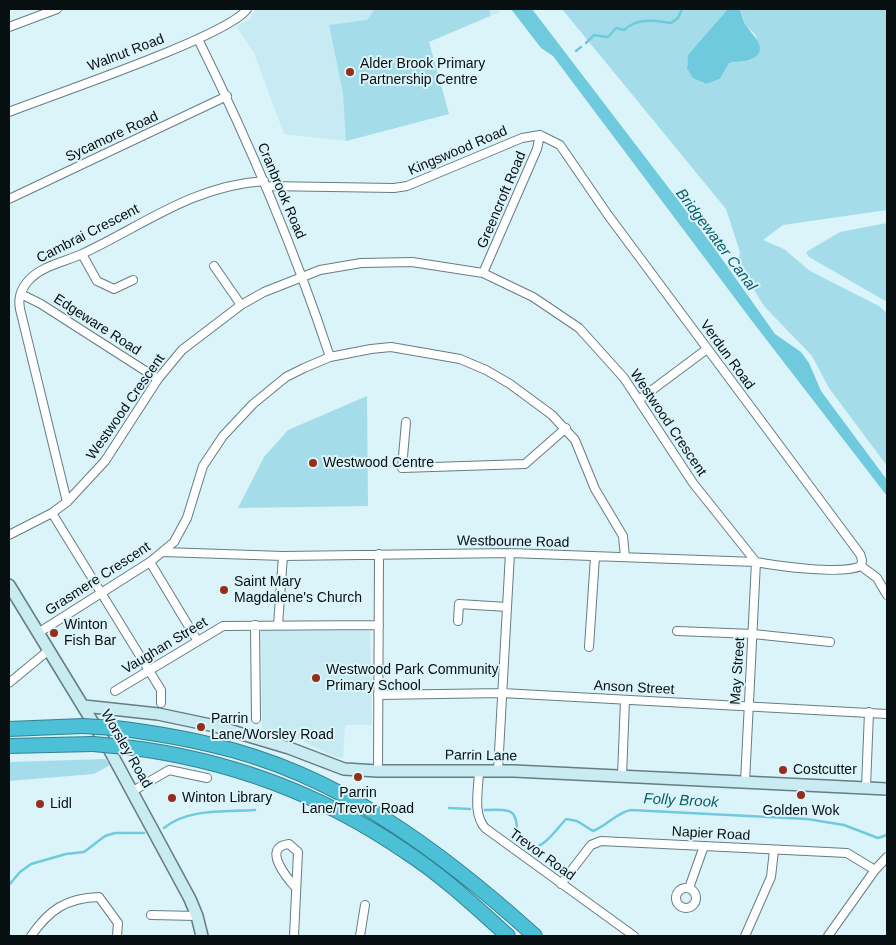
<!DOCTYPE html>
<html>
<head>
<meta charset="utf-8">
<style>
	body { margin:0 }
	#map { position:relative; width:896px; height:945px; overflow:hidden; background:#dbf4fa; font-family:Helvetica,sans-serif }
	canvas { display:block }
	.frame { position:absolute; inset:0; border:10px solid #070f11; pointer-events:none }
</style>
</head>
<body>
<div id="map">
<canvas width="896" height="945"></canvas>
<div class="frame"></div>
</div>
<script>
const c = document.querySelector('canvas').getContext('2d');
c.lineJoin = 'round';
function fillPath(path, color) { c.fillStyle = color; c.fill(path, 'evenodd'); }
function stroke(path, color, width, dash) { c.strokeStyle = color; c.lineWidth = width; c.lineCap = dash ? 'butt' : 'round'; c.setLineDash(dash || []); c.stroke(path); }
function write(font, color, halo, rows, align = 'center') {
  c.font = font + ' Helvetica,sans-serif'; c.lineWidth = 4; c.setLineDash([]); c.textBaseline = 'middle'; c.strokeStyle = halo; c.fillStyle = color; for (const [text, x, y, turn = 0] of rows) {
    c.save(); c.translate(x, y); c.rotate((+turn || 0) * Math.PI / 180); c.textAlign = isNaN(turn) ? turn : align; if (halo) c.strokeText(text, 0, 0); c.fillText(text, 0, 0); c.restore();
  }
}
fillPath(new Path2D(`
	M255,9H498L500,12L429,42L449,114L346,141L284,134L254,53L236,26L250,19Z
	M261,630L370,631L372,725H345L343,759L328,754L295,737L262,729Z`), '#c8eaf2');
fillPath(new Path2D(`
	M375,9H490V16L429,42L449,114L346,141L343,93L329,25L367,20Z
	M562,9H728C721,17 715,26 708,34C691,53 672,70 706,84L720,79L729,63L752,60L759,46L755,34L746,26L740,9H887V210L783,225L763,240L784,249L810,271L879,306L887,313V466L829,388L812,356L764,306L738,264L740,252L726,209Z
	M887,223V302L809,257L806,252L840,232Z
	M367,396L368,506L238,508L264,457L288,430Z
	M105,759L110,765L94,774L9,781V762Z`), '#a4dde9');
fillPath(new Path2D(`
	M511,9H532L710,242L775,334L801,352L809,363L821,391L887,480V496L752,321L553,56L541,48Z
	M728,9H740C741,14 743,19 745,24C749,32 772,49 752,59C747,62 736,61 729,63L720,79L706,84L693,78L687,69L688,55Z`), '#6fcadd');
stroke(new Path2D(`
	M586,43L594,35L608,37L616,28L624,30C638,17 655,21 671,23L678,18L682,9
	M576,51L581,47
	M449,808L470,809
	M485,810C517,809 516,810 518,842L530,849C546,846 555,831 566,819L577,821L593,831C607,826 617,812 631,810L807,819L844,825L878,838L887,835V832
	M164,828C188,808 226,812 255,810
	M9,885L20,872L31,864L66,854L84,852L105,836L115,833H144`), '#6fcadd', 2.5);
const minor = new Path2D(`
	M9,27L57,9
	M198,39C249,142 294,248 330,357
	M9,112C49,96 229,36 247,9
	M266,186L394,188L407,186L522,138L540,135L560,145L608,215L860,554L862,560L861,566
	M9,199L227,96
	M82,254L97,281L114,289L133,280
	M214,266L241,305
	M483,273L537,149L540,135
	M21,294L41,304L158,379
	M640,399L707,349
	M406,422L402,468L525,464L566,428
	M67,502L20,309C18,299 21,289 28,281C41,266 64,262 82,254C144,225 192,186 264,181
	M52,513L161,690V703
	M9,535L52,513L67,502L105,461L158,379L182,350L241,305L264,292L320,270L361,263L412,262L483,273L533,297L579,328L624,378L693,483L756,562
	M163,552L283,556L510,553L756,562C777,566 842,575 861,566
	M150,562L197,640
	M861,566L877,578L887,595
	M458,621L459,604L507,607
	M255,625L256,719
	M278,625L283,556
	M677,631L753,634L830,642
	M38,633L150,562L174,542L187,518L203,466L223,436L253,404L286,377L304,368L330,357L371,349L391,347L460,359L486,370L510,384L552,415L575,440L595,489L623,536L625,557
	M589,647L595,557
	M9,683L49,650
	M115,691L223,626L379,625
	M378,695L502,693L887,714
	M479,770C479,788 472,813 485,828L634,936
	M498,770L510,553
	M378,771L379,554
	M622,776L625,700
	M745,782L756,562
	M866,787L869,712
	M133,791L169,770L207,778
	M561,884L591,845L601,841L847,853L875,870
	M689,888L704,846
	M676 898a10 10 0 1 1 20 0a10 10 0 1 1-20 0Z
	M151,915L197,916
	M31,936C49,910 66,898 99,897L118,923L117,936
	M294,936L298,852L289,844C261,847 287,878 296,888
	M360,936L365,905
	M745,936L771,877L774,850
	M828,936L875,870L887,857`);
const secondary = new Path2D(`
	M9,585L109,749L190,899L197,916L202,936
	M84,706L158,714L215,726L289,748L344,769L378,771H514L887,789`);
const motorway = new Path2D(`
	M115,728C147,732 180,737 212,745C337,773 442,852 535,936
	M9,729L83,726
	M9,746L93,744
	M125,747C226,759 322,794 406,852C443,876 476,907 508,936`);
stroke(minor, '#667d82', 10);
stroke(secondary, '#667d82', 14);
stroke(motorway, '#338291', 16);
stroke(minor, '#fff', 8);
stroke(secondary, '#c9ecf3', 11);
stroke(motorway, '#4bc0d6', 14);
const motorwayBridge = new Path2D(`
	M83,726L115,728
	M93,744L125,747`);
stroke(motorwayBridge, '#338291', 16, []);
stroke(motorwayBridge, '#4bc0d6', 14);
for (const [x, y, r, color] of [
	[350,72,5,"#962d1a"],
	[313,463,5,"#962d1a"],
	[224,590,5,"#962d1a"],
	[54,633,5,"#962d1a"],
	[316,678,5,"#962d1a"],
	[201,727,5,"#962d1a"],
	[783,770,5,"#962d1a"],
	[358,777,5,"#962d1a"],
	[801,795,5,"#962d1a"],
	[172,798,5,"#962d1a"],
	[40,804,5,"#962d1a"]
]) { const dot = new Path2D(); dot.arc(x, y, r, 0, 2 * Math.PI); c.fillStyle = color; c.fill(dot); stroke(dot, '#dbf4fa', 2); }
write('14px', '#070f11', '#dbf4fa', [
	["Walnut Road",126,53,-21],
	["Sycamore Road",112,137,-25],
	["Kingswood Road",458,151,-23],
	["Cranbrook Road",281,191,67],
	["Greencroft Road",502,200,-67],
	["Cambrai Crescent",88,234,-27],
	["Edgeware Road",97,325,33],
	["Verdun Road",727,355,54],
	["Westwood Crescent",126,407,-55],
	["Westwood Crescent",668,423,56],
	["Westbourne Road",513,542,1],
	["Grasmere Crescent",98,579,-33],
	["Vaughan Street",165,646,-31],
	["May Street",738,671,-86],
	["Anson Street",634,688,3],
	["Worsley Road",126,749,60],
	["Parrin Lane",481,756,1],
	["Napier Road",711,834,3],
	["Trevor Road",542,855,36]
]);
write('14px', '#070f11', '#dbf4fa', [
	["Alder Brook Primary",360,64],
	["Partnership Centre",360,80],
	["Westwood Centre",323,463],
	["Saint Mary",234,582],
	["Magdalene's Church",234,598],
	["Winton",64,625],
	["Fish Bar",64,641],
	["Westwood Park Community",326,670],
	["Primary School",326,686],
	["Parrin",211,719],
	["Lane/Worsley Road",211,735],
	["Costcutter",793,770],
	["Parrin",358,793,"center"],
	["Lane/Trevor Road",358,809,"center"],
	["Winton Library",182,798],
	["Lidl",50,804],
	["Golden Wok",801,811,"center"]
], 'left');
write('italic 15px', '#0a5b68', '#dbf4fa', [
	["Bridgewater Canal",716,240,53],
	["Folly Brook",681,801,3]
]);
</script>
</body>
</html>
